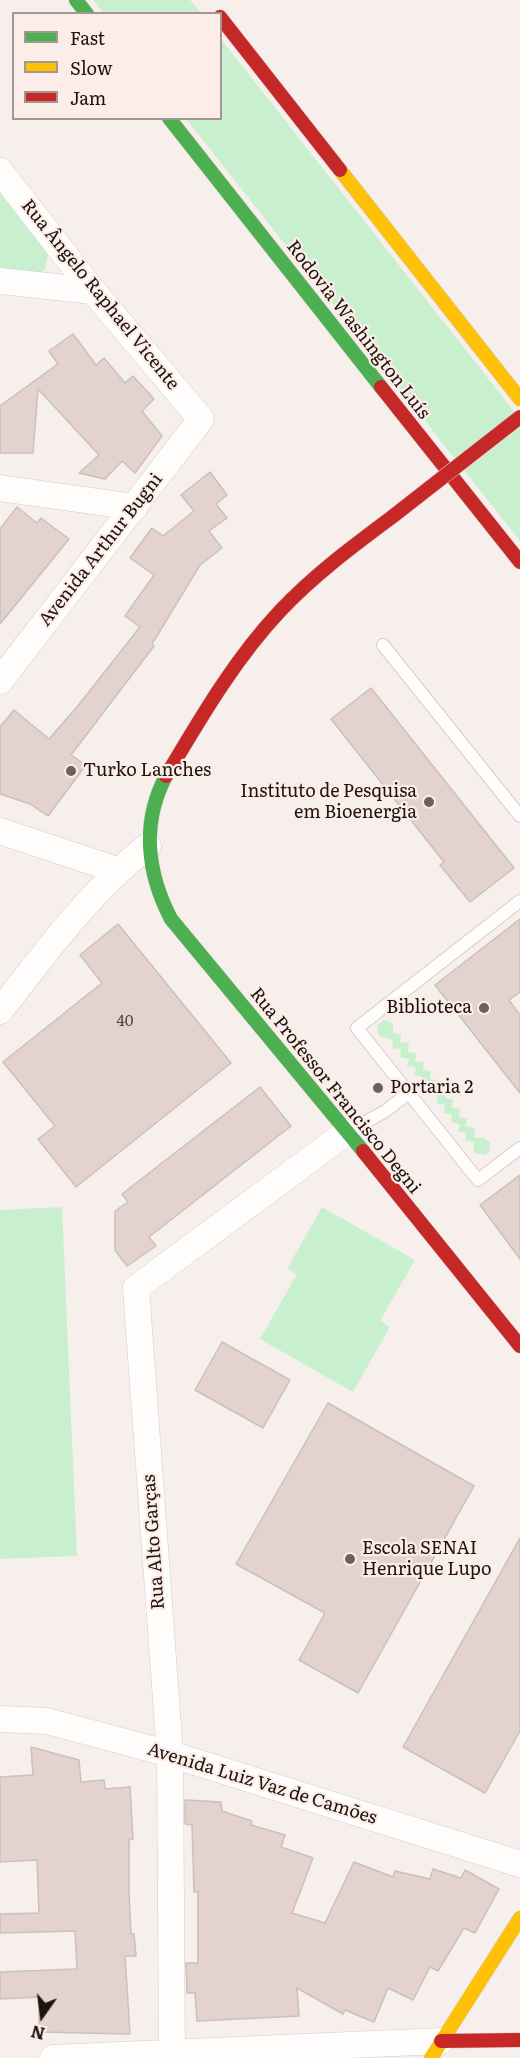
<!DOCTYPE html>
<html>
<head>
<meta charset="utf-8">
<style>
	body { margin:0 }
	#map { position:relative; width:520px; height:2058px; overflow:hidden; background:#f7efec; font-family:Literata,serif }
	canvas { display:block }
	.legend { position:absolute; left:12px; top:12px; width:210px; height:108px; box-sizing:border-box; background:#fcede8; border:2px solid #a49691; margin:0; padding:8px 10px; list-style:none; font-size:18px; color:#1f130e }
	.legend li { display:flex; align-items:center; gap:12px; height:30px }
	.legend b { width:30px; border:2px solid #a49691 }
	.north { position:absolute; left:12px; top:1986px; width:60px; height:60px; -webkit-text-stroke:4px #fcede8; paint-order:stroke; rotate:194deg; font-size:16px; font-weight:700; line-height:24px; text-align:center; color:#1f130e }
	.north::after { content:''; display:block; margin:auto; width:21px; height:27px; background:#1f130e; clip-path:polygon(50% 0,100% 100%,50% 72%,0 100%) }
</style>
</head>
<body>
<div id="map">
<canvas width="520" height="2058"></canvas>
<ul class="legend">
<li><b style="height:8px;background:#4caf50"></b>Fast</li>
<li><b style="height:8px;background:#ffc107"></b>Slow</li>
<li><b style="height:8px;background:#c62828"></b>Jam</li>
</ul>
<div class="north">N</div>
</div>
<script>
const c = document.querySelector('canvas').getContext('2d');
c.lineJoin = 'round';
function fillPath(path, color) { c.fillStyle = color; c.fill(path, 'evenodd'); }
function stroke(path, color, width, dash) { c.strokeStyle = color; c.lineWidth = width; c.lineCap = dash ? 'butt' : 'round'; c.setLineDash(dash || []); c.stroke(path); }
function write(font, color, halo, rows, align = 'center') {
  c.font = font + ' Literata,serif'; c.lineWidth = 4.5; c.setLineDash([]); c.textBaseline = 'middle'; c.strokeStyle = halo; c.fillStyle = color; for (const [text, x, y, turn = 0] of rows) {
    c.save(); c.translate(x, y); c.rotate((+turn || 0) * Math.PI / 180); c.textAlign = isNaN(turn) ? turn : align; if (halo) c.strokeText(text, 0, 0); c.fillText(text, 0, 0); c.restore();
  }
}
fillPath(new Path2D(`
	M93,0H190L201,13H104Z
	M221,39L520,419V541L186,119L220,118Z
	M0,192L48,255L45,270L37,274L0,269Z
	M383,1020L393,1023V1033L401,1034L400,1042L409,1043L408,1052L416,1053L415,1061L424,1062L423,1070L431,1071L430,1079L438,1080L437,1089L446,1091L445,1098L453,1100L452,1108L460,1109L459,1117L467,1119L466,1126L475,1128L474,1137L485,1138L490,1143V1150L486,1155L474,1153V1142L465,1141L466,1133L458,1132L460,1124L451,1122L452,1115L444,1113L445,1105L436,1103L438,1096L429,1094L430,1086L422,1085L423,1077L414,1075L416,1068L407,1066L409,1059L400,1057L401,1049L392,1048L393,1040L381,1037L378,1034L377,1026Z
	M62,1207L77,1556L0,1559V1210Z
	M322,1207L415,1260L380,1321L390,1327L353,1392L260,1339L297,1274L287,1269Z`), '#c9f0ce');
const building = new Path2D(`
	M73,334L96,365L104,358L125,383L133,376L154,399L142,411L162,436L135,473L122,461L105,479L79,473L99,455L38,389L33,453H0V406L58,364L49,351Z
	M210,472L227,495L216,504L227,518L209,531L222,548L200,565L152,644L154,646L71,755L86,765L48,816L30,804L0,794V727L14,710L49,739L77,707L140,627L125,616L154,575L130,558L152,528L163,536L194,511L181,495Z
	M17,507L37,523L41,518L69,539L0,624V529Z
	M371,688L514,868L470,902L440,865L444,862L331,719Z
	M520,919V992L509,1000L520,1015V1093L435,985Z
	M118,924L231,1063L76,1187L38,1139L55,1126L3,1062L102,983L80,955Z
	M260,1087L291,1126L149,1237L156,1246L127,1266L115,1250V1211L128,1202L122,1194Z
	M520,1175V1259L480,1205Z
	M222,1342L290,1380L263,1428L195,1390Z
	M328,1403L474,1486L358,1693L299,1660L325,1613L236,1564Z
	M520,1538V1731L485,1793L403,1747Z
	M31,1747L79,1760L81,1782L104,1780L105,1789L130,1787L133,1839L129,1840V1892L131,1934H134L136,1956H125L130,2034L39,2032V1997L0,1999V1972L77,1969L75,1931L0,1933V1914L39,1913L37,1860L0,1862V1777L33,1775Z
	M185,1800L221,1802L222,1811L252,1821L251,1825L285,1835L281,1847L313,1858L292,1913L325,1923L354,1862L393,1877L395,1871L430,1879L433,1869L461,1878L465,1870L499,1889L475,1933L464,1928L438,1971L430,1967L413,2000L388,1988L374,2022L345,2010L343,2014L297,1988L299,2016L197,2021L195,1993H187L186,1963H198V1892H194L192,1825L185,1824Z`);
fillPath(building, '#e4d2ce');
stroke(building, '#cac0bd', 1.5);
const lane = new Path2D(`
	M383,645L520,816
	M520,901L357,1028L478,1180L520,1148
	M349,1131L384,1112L409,1093`);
const street = new Path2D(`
	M0,171L93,291L201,419L0,681
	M0,281L93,291
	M0,488L135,507
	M0,831L117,870
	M0,1011C46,952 89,892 148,846
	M0,1719L47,1721L170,1754L520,1864
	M53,2058L441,2041
	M172,2058L170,1754L136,1288L347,1132`);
const fast = new Path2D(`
	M76,0L87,14
	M169,118L381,387
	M166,776C141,823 147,873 171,919L363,1151`);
const slow = new Path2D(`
	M340,170L520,399
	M431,2058L520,1918`);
const jam = new Path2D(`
	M220,17L340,170
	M381,387L520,562
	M166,776C200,719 234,660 280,611C314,575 353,546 392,517
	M363,1151L520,1346
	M441,2041L520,2040`);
stroke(lane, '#d6ccc8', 14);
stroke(street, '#d6ccc8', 27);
stroke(fast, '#d6ccc8', 15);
stroke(slow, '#d6ccc8', 15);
stroke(jam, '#d6ccc8', 15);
stroke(lane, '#fefdfc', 12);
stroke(street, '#fefdfc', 26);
stroke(fast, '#4caf50', 14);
stroke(slow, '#ffc107', 14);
stroke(jam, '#c62828', 14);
const jamBridge = new Path2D(`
	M392,517L520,417`);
stroke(jamBridge, '#d6ccc8', 15, []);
stroke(jamBridge, '#c62828', 14);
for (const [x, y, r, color] of [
	[71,771,6,"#6b605c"],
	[429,802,6,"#6b605c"],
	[484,1008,6,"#6b605c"],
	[378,1088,6,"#6b605c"],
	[350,1559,6,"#6b605c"]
]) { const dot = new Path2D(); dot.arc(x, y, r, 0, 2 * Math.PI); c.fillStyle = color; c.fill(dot); stroke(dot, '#fcede8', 2); }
write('15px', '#50433e', null, [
	["40",125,1022]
]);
write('18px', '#1f130e', '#fcede8', [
	["Rua Ângelo Raphael Vicente",100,295,51],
	["Rodovia Washington Luís",358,330,52],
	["Avenida Arthur Bugni",101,550,-52],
	["Rua Professor Francisco Degni",335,1091,51],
	["Rua Alto Garças",154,1542,-94],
	["Avenida Luiz Vaz de Camões",262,1784,17]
]);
write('18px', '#1f130e', '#fcede8', [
	["Turko Lanches",83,771],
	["Instituto de Pesquisa",417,792,"right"],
	["em Bioenergia",417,813,"right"],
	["Biblioteca",472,1008,"right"],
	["Portaria 2",390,1088],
	["Escola SENAI",362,1549],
	["Henrique Lupo",362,1570]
], 'left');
</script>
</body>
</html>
